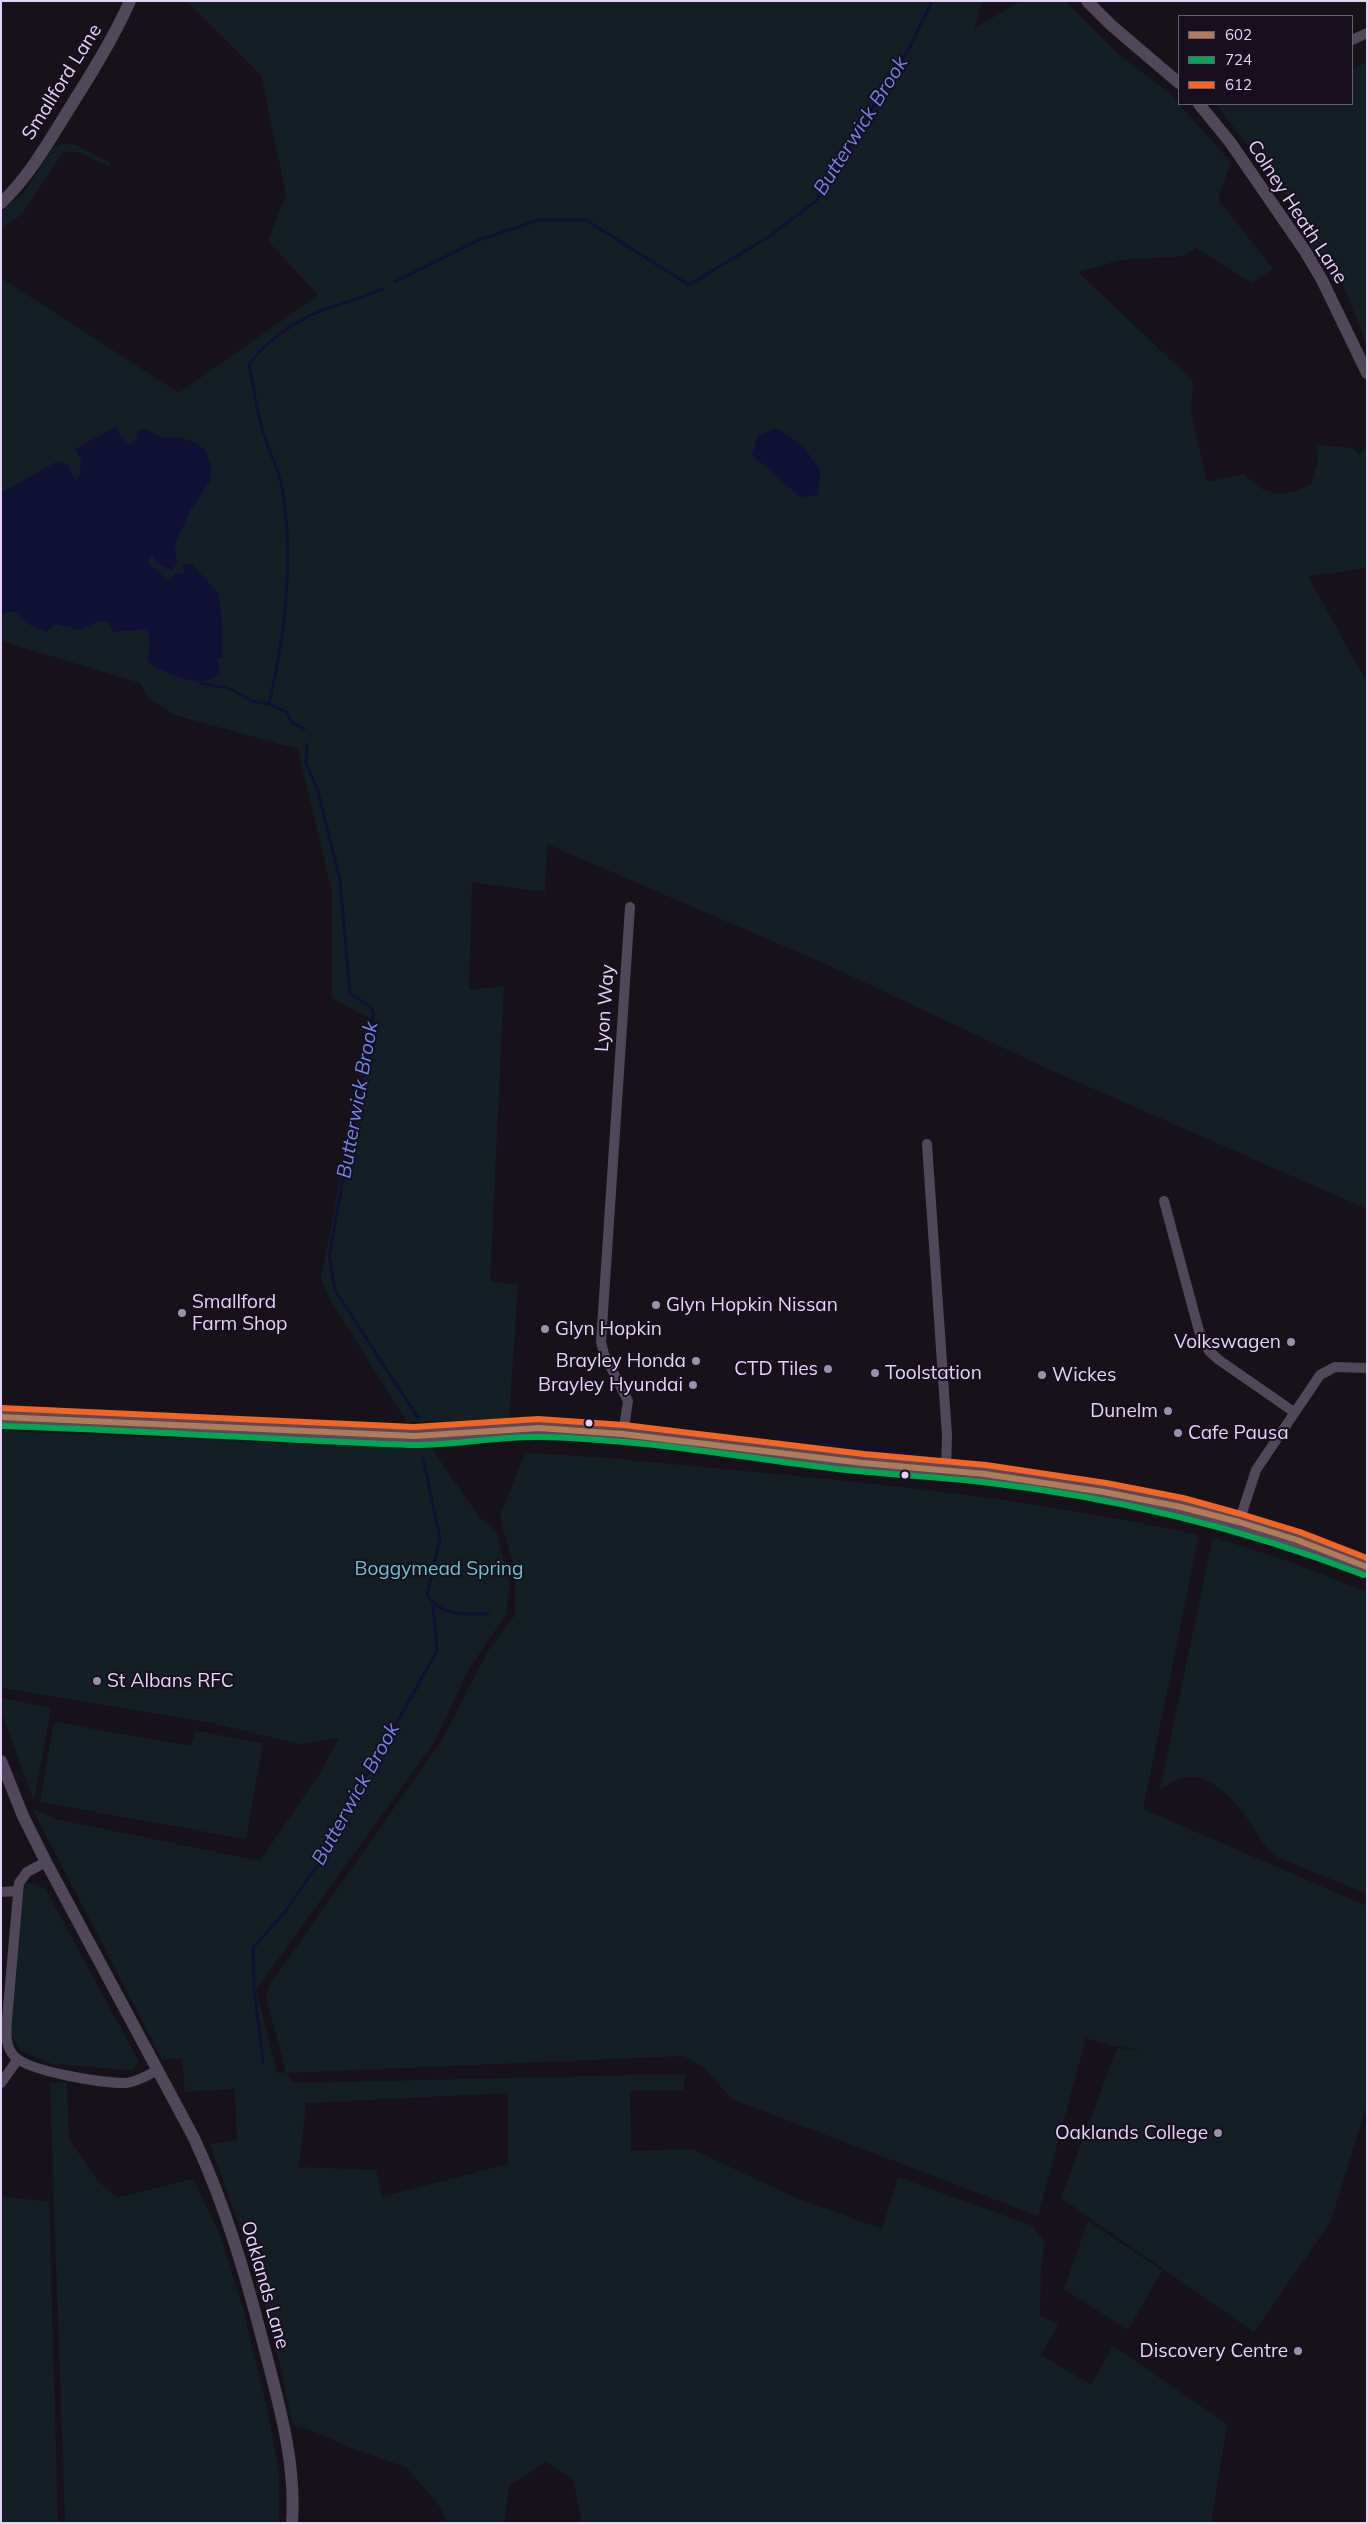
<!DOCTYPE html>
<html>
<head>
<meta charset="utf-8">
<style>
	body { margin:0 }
	#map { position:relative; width:1368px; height:2524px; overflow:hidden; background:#17121a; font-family:Mulish,sans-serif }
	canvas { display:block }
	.frame { position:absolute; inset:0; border:2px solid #e4d2f9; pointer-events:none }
	.legend { position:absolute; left:1178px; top:15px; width:175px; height:90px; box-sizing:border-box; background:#170f1e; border:1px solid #695d76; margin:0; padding:6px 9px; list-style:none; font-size:15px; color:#e4d2f9 }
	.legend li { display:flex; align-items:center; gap:10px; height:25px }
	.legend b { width:25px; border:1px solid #695d76 }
</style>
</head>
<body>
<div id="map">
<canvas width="1368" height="2524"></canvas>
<div class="frame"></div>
<ul class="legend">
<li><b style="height:6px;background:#b07c57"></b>602</li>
<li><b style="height:6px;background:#00a651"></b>724</li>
<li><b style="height:6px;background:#f26522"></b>612</li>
</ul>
</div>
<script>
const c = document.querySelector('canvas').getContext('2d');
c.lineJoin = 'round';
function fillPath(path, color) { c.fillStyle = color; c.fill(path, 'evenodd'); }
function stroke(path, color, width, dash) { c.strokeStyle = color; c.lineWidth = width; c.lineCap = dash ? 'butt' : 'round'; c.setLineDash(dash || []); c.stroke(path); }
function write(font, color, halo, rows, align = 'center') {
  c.font = font + ' Mulish,sans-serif'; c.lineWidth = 4; c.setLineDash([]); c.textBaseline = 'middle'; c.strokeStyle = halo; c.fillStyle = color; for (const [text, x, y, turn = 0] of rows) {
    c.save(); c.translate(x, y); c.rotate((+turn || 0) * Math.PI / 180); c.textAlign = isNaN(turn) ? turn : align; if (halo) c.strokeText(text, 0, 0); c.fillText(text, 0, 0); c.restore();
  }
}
fillPath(new Path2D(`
	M186,1H982L974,29L1020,1H1065L1117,53L1168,92L1231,162L1218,199L1273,269L1252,283L1196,248L1184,256L1121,260L1078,272L1193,381L1191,412L1207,482L1244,474C1249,478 1254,484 1260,488C1275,497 1297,493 1311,484L1318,461L1317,445L1353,448L1359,455L1367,448V568L1308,576L1367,683V1209L1044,1067L830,966L547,844L545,892L472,882L469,990L504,986L490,1281L518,1285L509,1419L407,1422L329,1298L321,1279L371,1019L332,998V892L298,749L175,715L149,698L140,683L1,641V278L179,393L318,295L268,241L286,194L261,75Z
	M1367,62V349L1361,329L1329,252L1321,262L1286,207L1293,204L1216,104H1352V70Z
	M63,144L76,145L111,163L110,167L78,152H63L22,214L1,229V212L25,191L53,148Z
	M2,1431L354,1446H430L479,1517L496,1531L510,1585L506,1614L467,1672L435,1741L256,1990L277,2073L286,2072L266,1997L269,1986L442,1740L488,1651L515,1615V1573L500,1516L525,1453C602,1456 678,1465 755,1472C904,1486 1052,1503 1199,1535L1143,1809L1367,1906V2104L1331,2221L1254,2332L1061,2198L1117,2048L1152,2051L1113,2046L1086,2038L1038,2216L732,2099L704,2068L684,2056L286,2073L293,2083L685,2074L683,2090L630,2091L631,2151L692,2149L796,2198L882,2229L898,2177L1033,2226L1045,2243L1041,2269L1040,2315L1058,2325L1041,2355L1091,2385L1113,2346L1227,2424L1211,2523H582L573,2479L546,2462L509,2486L504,2523H448L438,2504L406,2467L356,2450L308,2429L293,2426L280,2365L260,2284L210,2144L237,2140L235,2089L185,2092L182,2059H162L32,1808L55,1819L260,1861L320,1773L339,1738L299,1744L217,1724L1,1688ZM508,2093V2164L382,2197L376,2170L299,2167L306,2103Z
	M1213,1537L1282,1559L1367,1592V1894L1277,1857C1264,1847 1257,1834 1249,1821C1237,1802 1212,1775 1188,1777C1178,1778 1169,1784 1160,1789Z
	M1,1698L51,1708L34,1801L1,1711Z
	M54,1722L191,1746L196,1731L263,1743L246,1839L40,1802Z
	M25,1883L37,1884L46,1890L139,2062L133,2070L52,2064L20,2050L11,2034V2002Z
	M50,2083H67L69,2139L97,2180L117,2198L193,2179L221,2237L243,2309L268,2413L279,2473V2523H65Z
	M1,2196L49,2202L58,2523H1Z
	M1088,2221L1162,2270L1128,2330L1064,2289Z`), '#141f25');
fillPath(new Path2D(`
	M115,427L121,437L130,445L136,440L138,431L144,428L162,438L179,437L197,443L206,451L211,465L210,481L190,511L175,544L177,564L171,570L157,563L151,555L148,563L169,581L176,573L184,574L183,565L192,564L218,593L222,621V657L218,659L220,672C201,693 173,674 152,666L147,660L150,647L148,629L113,632L109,623L99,621L79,630L55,624L46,632C41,629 35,628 30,625C17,617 20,608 1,614V493L58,461L68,465L75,480L80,476L81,460L75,449Z
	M777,428L804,447L821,472L817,495L800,497L752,455L758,435Z`), '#101034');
stroke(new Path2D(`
	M395,282L476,241L539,220H586L689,285L770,236L816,201L911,45L932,1
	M200,683L229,688L252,701L269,704L286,712L293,723L304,729
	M269,704C285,636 294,557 282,487C278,466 266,446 261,425C256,406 253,385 249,365C263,344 286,328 309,316C332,304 359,301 382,289
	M307,744L306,763L318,791L340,880L350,994L370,1006L374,1013L329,1256L335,1290L418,1418
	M780,1435L919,1455
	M423,1458L440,1538L427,1595C440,1616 466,1615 488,1614
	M263,2062L254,1988L253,1948L284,1913L328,1850L331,1831L344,1813L354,1805L358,1787L372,1767L437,1651L433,1605`), '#101034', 3);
stroke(new Path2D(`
	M1352,40L1367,33
	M927,1144L947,1436L946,1471
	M1164,1201L1199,1331L1209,1351L1219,1360L1294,1412
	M623,1434L628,1401L604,1354L601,1342L630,907
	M1239,1522L1256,1470L1320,1375L1335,1367L1367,1368
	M46,1862L27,1872L19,1883L7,2019C6,2033 5,2046 14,2056C29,2072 103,2083 126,2083C137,2082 148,2075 158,2070
	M1,1892L17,1891
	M1,2083L18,2059`), '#50485a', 10);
stroke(new Path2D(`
	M1087,1L1111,25L1179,83
	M1199,104L1230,142L1305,251L1322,280L1367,373
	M1,203C29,177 49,141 69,109C91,74 113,39 130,1
	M1,1761L23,1816L46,1862L194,2138C227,2209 248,2283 267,2358C281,2412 296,2466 292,2523`), '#50485a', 12);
stroke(new Path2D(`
	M1,1417L148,1422L414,1436L539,1428L623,1434L863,1463L985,1474L1104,1492L1181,1507L1239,1522L1297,1540L1367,1567`), '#58495e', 16);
stroke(new Path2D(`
	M1,1417L414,1436L539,1428L623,1434L863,1463L985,1474L1104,1492L1181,1507L1239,1522L1297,1540L1367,1567`), '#b07c57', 6);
stroke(new Path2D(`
	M1,1426C137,1430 273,1440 409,1445C453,1446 497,1436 541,1437C639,1439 739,1457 837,1469C885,1474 933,1477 982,1482C1115,1497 1239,1527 1364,1575`), '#00a651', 6);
stroke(new Path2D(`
	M1,1408L414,1427L538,1419L624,1425L864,1454L986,1465L1106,1483L1183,1498L1241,1514L1300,1532L1367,1558`), '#f26522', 6);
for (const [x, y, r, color] of [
	[656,1305,5,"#9c8fab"],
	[182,1313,5,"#9c8fab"],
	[545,1329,5,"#9c8fab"],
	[1291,1342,5,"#9c8fab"],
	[696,1361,5,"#9c8fab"],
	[828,1369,5,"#9c8fab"],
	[875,1373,5,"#9c8fab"],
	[1042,1375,5,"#9c8fab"],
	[693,1385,5,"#9c8fab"],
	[1168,1411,5,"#9c8fab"],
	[589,1423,4.5,"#e4d2f9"],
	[1178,1433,5,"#9c8fab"],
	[905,1475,4.5,"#e4d2f9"],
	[97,1681,5,"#9c8fab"],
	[1218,2133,5,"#9c8fab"],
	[1298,2351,5,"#9c8fab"]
]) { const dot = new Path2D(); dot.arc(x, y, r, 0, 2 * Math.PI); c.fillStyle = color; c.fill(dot); stroke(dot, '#170f1e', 2); }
write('19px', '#e4d2f9', '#170f1e', [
	["Smallford Lane",62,82,-58],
	["Colney Heath Lane",1297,212,57],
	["Lyon Way",605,1008,-86],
	["Oaklands Lane",265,2285,74]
]);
write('19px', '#e4d2f9', '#170f1e', [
	["Smallford",192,1302],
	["Farm Shop",192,1324],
	["Glyn Hopkin Nissan",666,1305],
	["Glyn Hopkin",555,1329],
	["Volkswagen",1281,1342,"right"],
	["Brayley Honda",686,1361,"right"],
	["CTD Tiles",818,1369,"right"],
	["Toolstation",885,1373],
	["Wickes",1052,1375],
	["Brayley Hyundai",683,1385,"right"],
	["Dunelm",1158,1411,"right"],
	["Cafe Pausa",1188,1433],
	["St Albans RFC",107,1681],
	["Oaklands College",1208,2133,"right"],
	["Discovery Centre",1288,2351,"right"]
], 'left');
write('19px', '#69c4cf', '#170f1e', [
	["Boggymead Spring",439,1569]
]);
write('italic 20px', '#6e85eb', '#170f1e', [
	["Butterwick Brook",861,126,-58],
	["Butterwick Brook",358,1100,-80],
	["Butterwick Brook",356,1794,-61]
]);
</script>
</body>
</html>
